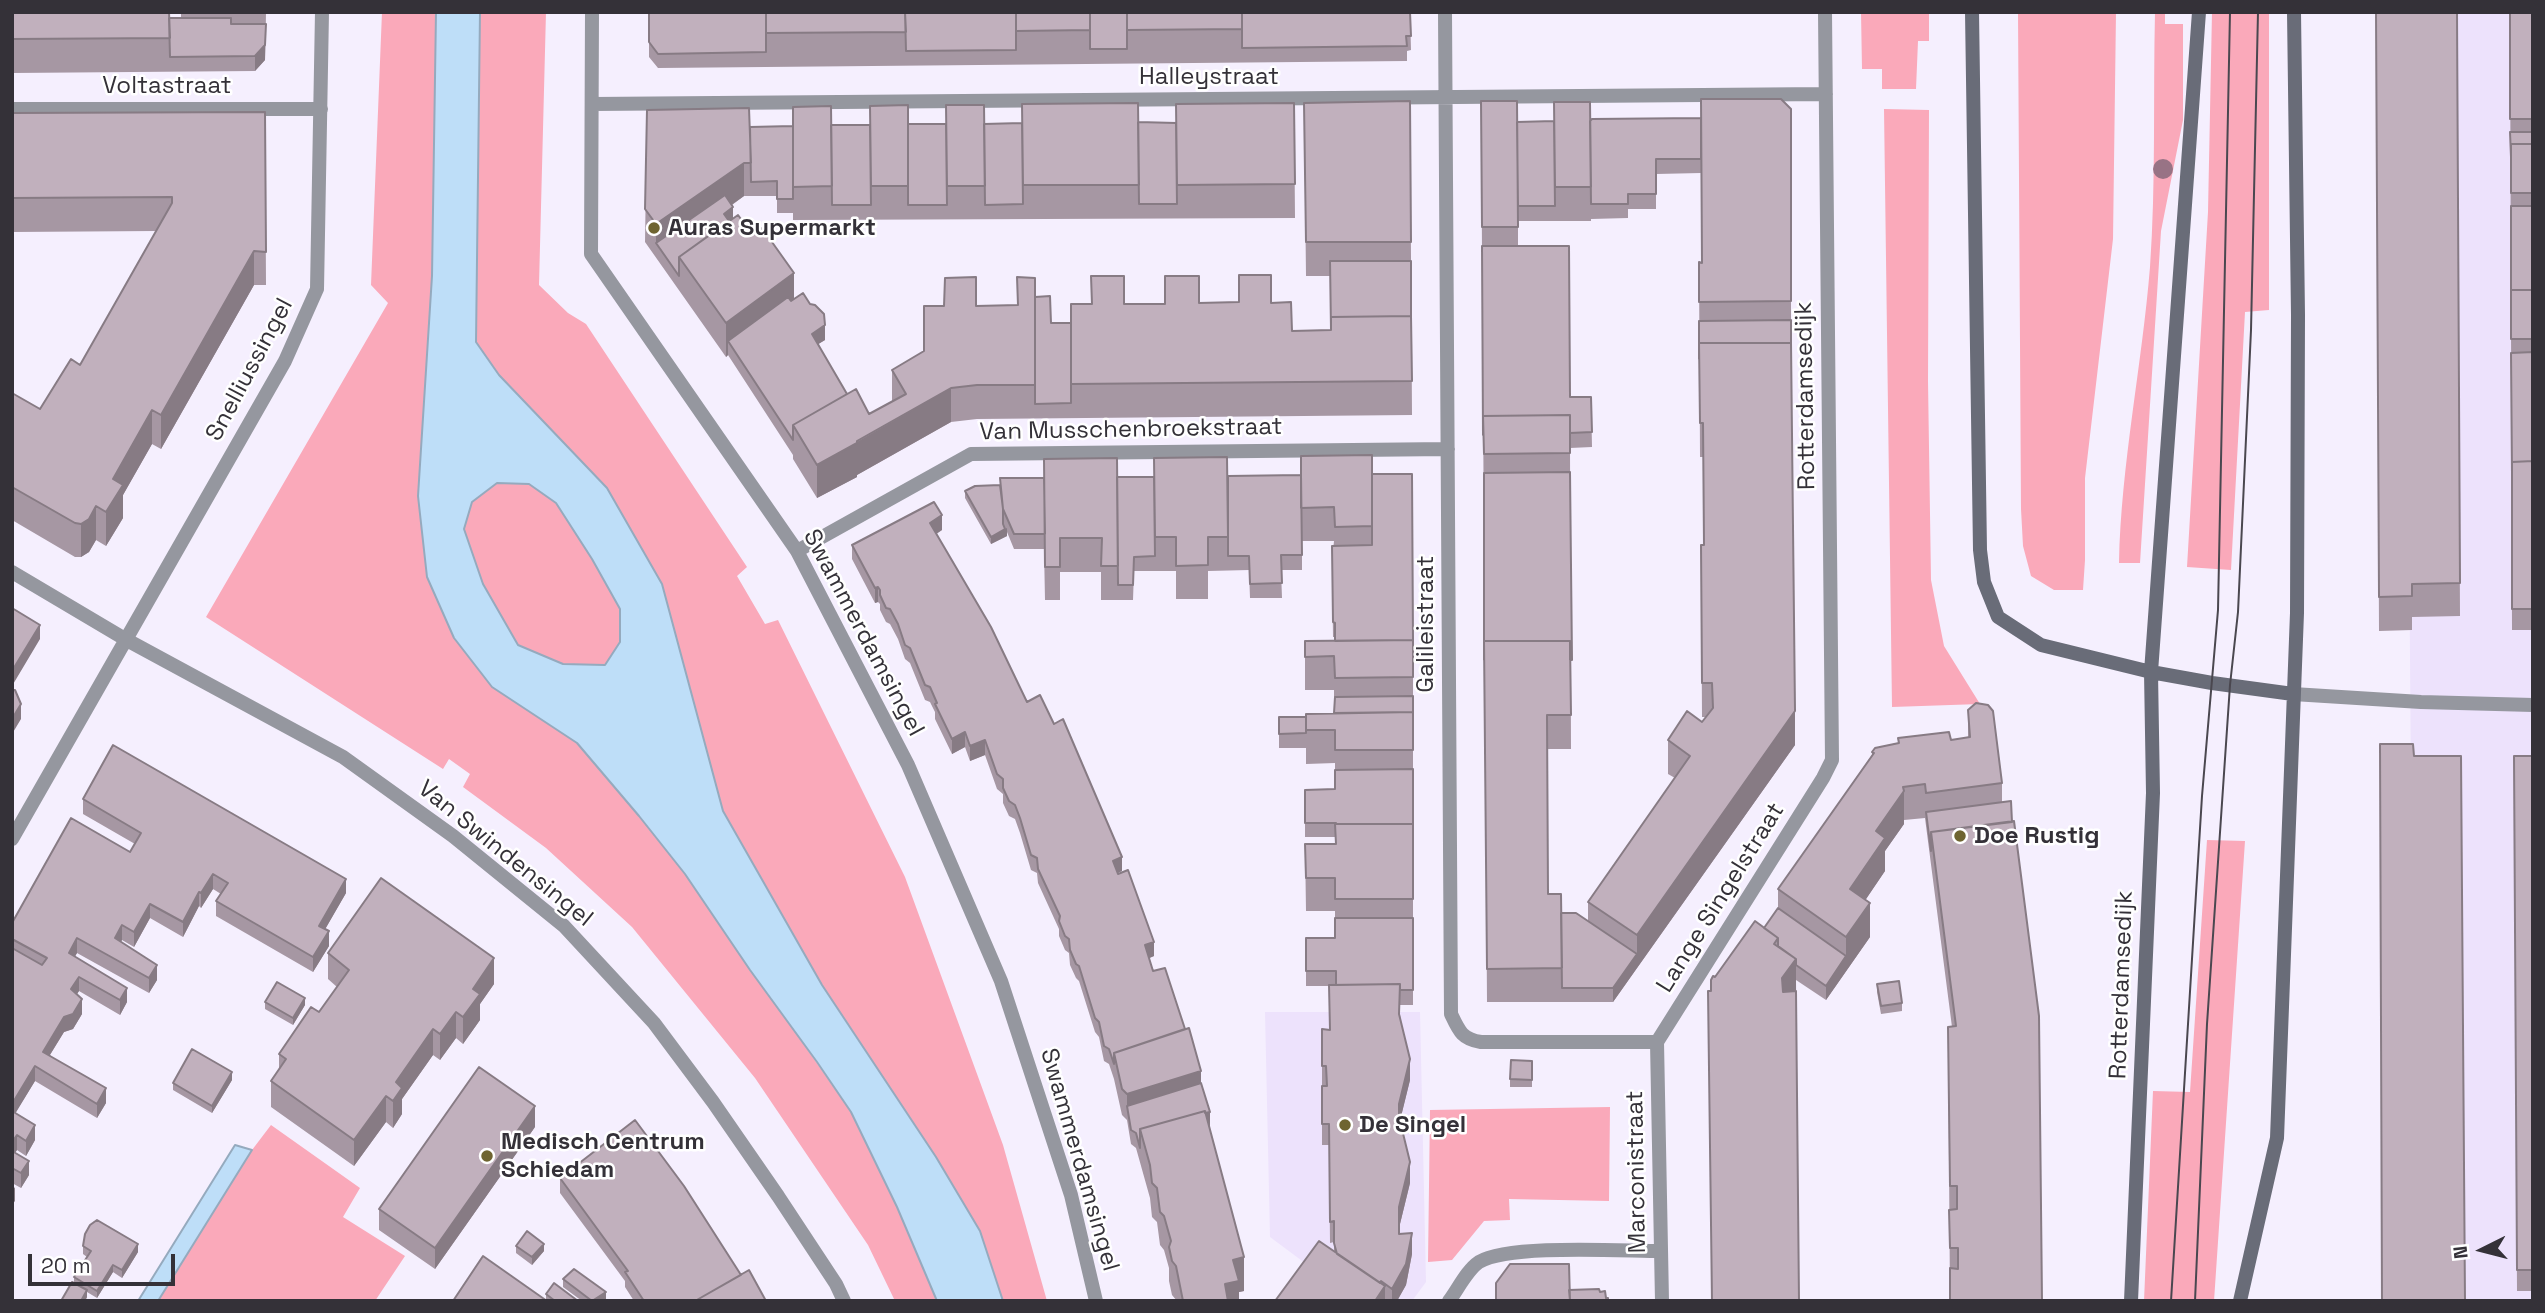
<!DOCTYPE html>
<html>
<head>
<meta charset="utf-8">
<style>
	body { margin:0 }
	#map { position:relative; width:2545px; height:1313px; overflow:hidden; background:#f5effe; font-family:"Space Grotesk",sans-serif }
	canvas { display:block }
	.frame { position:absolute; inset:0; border:14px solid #343138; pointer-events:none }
	.north { position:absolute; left:2447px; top:1215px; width:70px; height:70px; -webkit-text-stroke:5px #fff; paint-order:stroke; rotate:264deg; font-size:19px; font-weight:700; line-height:28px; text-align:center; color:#343138 }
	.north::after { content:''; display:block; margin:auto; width:24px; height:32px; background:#343138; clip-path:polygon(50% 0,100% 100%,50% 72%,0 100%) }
	.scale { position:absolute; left:28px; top:1254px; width:147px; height:32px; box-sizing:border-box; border:4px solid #343138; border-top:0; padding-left:9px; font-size:21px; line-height:24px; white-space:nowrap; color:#343138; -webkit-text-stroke:5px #fff; paint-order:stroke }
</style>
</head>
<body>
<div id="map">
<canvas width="2545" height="1313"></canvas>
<div class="frame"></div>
<div class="north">N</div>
<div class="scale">20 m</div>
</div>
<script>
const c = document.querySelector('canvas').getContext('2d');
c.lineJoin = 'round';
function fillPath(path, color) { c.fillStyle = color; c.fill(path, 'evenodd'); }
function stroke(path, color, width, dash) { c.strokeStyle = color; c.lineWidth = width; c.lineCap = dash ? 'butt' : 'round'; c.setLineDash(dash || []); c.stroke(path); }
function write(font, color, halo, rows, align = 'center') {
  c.font = font + ' "Space Grotesk",sans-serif'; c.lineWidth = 5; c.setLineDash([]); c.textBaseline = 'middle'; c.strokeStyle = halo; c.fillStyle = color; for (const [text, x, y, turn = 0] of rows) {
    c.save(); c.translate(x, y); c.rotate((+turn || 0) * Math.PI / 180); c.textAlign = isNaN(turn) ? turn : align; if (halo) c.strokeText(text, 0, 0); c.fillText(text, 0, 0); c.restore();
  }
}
fillPath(new Path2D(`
	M2405,12H2533V1301H2415Z
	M1265,1012H1420L1426,1282L1412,1301H1356L1270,1237Z`), '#ede2fc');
fillPath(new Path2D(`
	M382,12H436L432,276L418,496L549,724L577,743L639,816L685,874L851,1112L897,1207L937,1301H895L868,1245L755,1078L632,927L546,848L463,787L470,774L449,759L443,769L206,617L388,303L371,285Z
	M480,12H546L539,285L568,313L586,324L747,567L737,576L765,624L778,620L905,877L1003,1145L1047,1301H1003L980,1231L936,1157L822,985L723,811L697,722L499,375L476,342Z
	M1861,12H1929V41H1918L1916,89H1882V69H1862Z
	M2018,12H2116L2113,239L2085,478V560L2083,590H2054L2031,576L2023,546L2021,509Z
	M2155,12H2165V24H2183V120L2161,231L2140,563H2119C2121,464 2142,366 2150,267C2156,183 2153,97 2155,12Z
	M2212,12H2269V310L2245,312L2231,570L2187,567L2208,212Z
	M1884,109L1929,110L1928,381L1931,580L1944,646L1980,704L1892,707Z
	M497,483L529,484L556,503L592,559L620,609V642L605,666L563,664L518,645L483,584L464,529L472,502Z
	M2207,840L2245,841L2214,1301H2144L2153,1091L2190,1092Z
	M1610,1107L1609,1201L1509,1199L1510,1220L1484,1221L1452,1260L1428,1262L1430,1110Z
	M271,1125L360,1188L343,1217L405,1256L375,1301H158L252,1150Z`), '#faa9ba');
const water = new Path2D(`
	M436,12H480L476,342L499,375L607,488L662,584L723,811L822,985L936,1157L980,1231L1003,1301H937L897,1207L851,1112L817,1062L750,970L685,874L639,816L577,743L492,687L454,638L427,577L418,496L432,276ZM497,483L529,484L556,503L592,559L620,609V642L605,665L563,664L518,645L483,584L464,529L472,502Z
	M235,1145L252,1150L158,1301H138Z`);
fillPath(water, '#bedef8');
stroke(water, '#95aabe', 2);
stroke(new Path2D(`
	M592,12L591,254L797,551L908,765L1001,981L1071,1195L1096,1301
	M1445,12L1451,1014C1459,1031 1462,1039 1481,1042H1657
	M593,104L1826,94
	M12,109H321
	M797,551L971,454L1448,449
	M12,572L125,639L343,757L453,836L564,926L654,1023L713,1102L778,1196L836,1284L844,1301
	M2293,694L2421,702L2533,705
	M12,839L285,361L317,289L322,12
	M1657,1042L1823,778L1832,760L1825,12
	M1657,1042L1662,1301
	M1449,1301C1458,1289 1467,1270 1479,1262C1509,1244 1621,1251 1661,1251`), '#95979f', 14);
stroke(new Path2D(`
	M1972,12L1980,550L1984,582L1998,617L2041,645L2151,672L2212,683L2293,694
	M2131,1301L2153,793L2151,672L2199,12
	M2240,1301L2277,1138L2297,613L2298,315L2294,12`), '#696c78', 14);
stroke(new Path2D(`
	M2171,1301L2202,796L2218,610L2230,12
	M2195,1301L2207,1024L2230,685L2238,612L2251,330L2258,12`), '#4a474f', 2);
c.fillStyle = '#987385';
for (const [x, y] of [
	[2163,169]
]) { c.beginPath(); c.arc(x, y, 10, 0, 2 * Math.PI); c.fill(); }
fillPath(new Path2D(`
	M12,12L181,18V12H266L265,60L255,71L12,73Z
	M649,12H1410L1411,50L1407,51V61L658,68L649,57Z
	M2376,12H2457L2460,616L2412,617V630L2379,631Z
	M2510,12H2533V630H2512Z
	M1410,101L1412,415L977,419L951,422L857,475V477L817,498L793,459V455L728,355L726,357L645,242L647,110L750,127L908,124L1176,123L1294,103L1295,218L793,220V213H777V196H744L732,205L733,218L825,340L818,344L847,394L869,414L892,401V370L924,352L976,306L1017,305L1035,297L1051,323H1071L1124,304L1271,303L1292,331L1331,330L1330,276H1306L1304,103Z
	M1481,101L1517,122L1701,118L1791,109V343L1795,745L1613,1002H1487ZM1701,173L1702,263L1699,262L1700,457H1703L1704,545H1701L1702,717H1706L1702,722L1668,740V774L1675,778L1588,902V921L1561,913L1548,894L1547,749H1571L1570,448L1592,447L1591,397H1570L1518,246V221H1591V219L1628,218V209H1656V174Z
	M265,112L266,285H254L161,449L152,444L123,495V518L106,546L96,540L89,552L81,557H75L12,520V393L40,409L80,365L156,231L12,232V113Z
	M1372,474L1413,640V1005H1400V1015L1410,1080L1400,1120L1410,1183L1399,1228V1234L1412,1254L1406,1285L1397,1301H1275L1334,1251V1242L1330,1243L1329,1145H1322V1029L1330,1030L1329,986H1306V938H1335V911H1306L1305,844H1335V837H1305V790L1335,789V763L1306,764V748H1279V717H1306L1334,713V690H1305V657L1335,641V637H1333L1332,561L1334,541H1302V570H1281L1282,598H1250L1249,570L1208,571V599H1176V571H1134L1133,600H1101V572H1060V600H1045L1044,549H1014L1007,532V536L991,544L965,498V491L1000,485V478Z
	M942,530L936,534L1027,702L1122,871L1117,873L1154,956L1149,958L1153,971L1201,1083L1210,1126L1209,1127L1244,1291L1239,1292V1301H1177L1172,1295L1169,1281V1268L1164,1250L1160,1245L1157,1222L1152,1217L1150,1198L1136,1148L1131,1144L1127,1120L1122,1115L1114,1079L1109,1064L1104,1061L1099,1037L1095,1032L1079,981L1076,978L1070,965L1069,953L1065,950L1059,936V929L1038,883L1037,873L1031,870L1020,833L1015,819L1009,816L1003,803V794L997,789L985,755L970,761L965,747L952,754L935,719V712L930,702L925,700L910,663L905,659L898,639L890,624L886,622L880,610V604L878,602L875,603L852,559V545Z
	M1968,710L2002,783V802L2012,822L2039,1016L1950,1301L1948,1027H1952L1925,818L1904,820V824L1885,851V871L1865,900L1870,937L1826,1000L1796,980L1799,1301L1715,977L1764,928L1778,908V889L1872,755V752L1898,743V738L1951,740L1968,738Z
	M2514,756H2533V1291H2517Z
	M83,799L346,893L325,929L329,946L313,972L216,916V901L221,894L213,889L201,908L199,906L183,937L150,918L134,947L122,940L120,942L157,980L149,993L77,953L75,956L127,1002L120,1015L79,991L77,994L82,1014L73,1029L64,1032L50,1055L106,1103L97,1118L35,1081L15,1113L35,1140L26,1156L17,1150L15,1153L29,1175L21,1188L12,1183V923L130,852L135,844L83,814Z
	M328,953L494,984L480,1004V1020L463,1044L456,1038L440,1060L433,1055L402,1099V1114L393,1128L386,1122L354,1166L271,1107V1081L279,1069V1054L319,1012L337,987L328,979Z
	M1877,984L1902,1003V1011L1881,1014L1877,992Z
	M265,1002L305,1005L293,1025L265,1009Z
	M1532,1061V1087H1510V1079Z
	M232,1080L212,1113L173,1090V1083Z
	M535,1127L435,1269L379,1230V1209Z
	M560,1178L741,1275L766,1301H634L625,1287V1281L560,1193Z
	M83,1246L138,1252L122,1278L113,1272L97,1298L87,1292V1297L85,1301H61L74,1283V1277L87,1257L83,1254Z
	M516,1246L544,1251L532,1265L516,1253Z
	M563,1279L606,1299L604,1301H582L563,1287Z
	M546,1294L578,1301H453L546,1300Z`), '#a697a3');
fillPath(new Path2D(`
	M266,12L265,60L255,71V56L265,45Z
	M744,163V196L663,253L656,243V224Z
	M733,207V222L724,229V214Z
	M254,251V285L161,449V415Z
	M794,273V307L728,341V355L726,357V323Z
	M825,325V340L812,348V334Z
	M951,388V422L857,475V477L817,498V465Z
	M152,410V444L123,495V518L106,546V512L113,479Z
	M96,506V540L89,552L81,557V524Z
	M942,515V530L930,538V523Z
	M1007,528V536L991,544V537Z
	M878,587V602L875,603V588Z
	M40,625V639L12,686V671Z
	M21,704V719L12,734V719Z
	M1795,711V745L1637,968V935Z
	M965,732V747L952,754V739Z
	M985,740V755L970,761V746Z
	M1904,791V824L1885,851V871L1850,923V889L1876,831Z
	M1122,857V871L1113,875V861Z
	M213,874V889L201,908V893Z
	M346,879V893L319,940V926Z
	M199,892V906L183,937V922Z
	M1870,903V937L1826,1000V986L1846,956V937Z
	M150,904V918L134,947V932Z
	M122,925V940L115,953V938Z
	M329,931V946L313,972V957Z
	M77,938V953L69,967V953Z
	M1154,942V956L1145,960V945Z
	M1637,954V968L1613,1002V988Z
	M494,958V984L480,1004V1020L463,1044V1017L473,989Z
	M1796,959V992L1782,1012V978Z
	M157,965V980L149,993V978Z
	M79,977V991L71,1003V989Z
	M127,988V1002L120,1015V1000Z
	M305,998V1005L293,1025V1018Z
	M82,999V1014L73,1029L64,1032L43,1066V1052L64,1017Z
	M456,1012V1038L440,1060V1034Z
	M433,1029V1055L402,1099V1114L393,1128V1101L396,1082Z
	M1410,1059V1080L1399,1125V1104Z
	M35,1066V1081L12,1119V1104Z
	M1201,1071V1098L1127,1106V1094Z
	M232,1072V1080L212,1113V1106Z
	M106,1088V1103L97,1118V1104Z
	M386,1096V1122L354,1166V1140Z
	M535,1106V1127L435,1269V1248Z
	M1210,1112V1126L1201,1129V1115Z
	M35,1125V1140L26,1156V1141Z
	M17,1135V1150L12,1157V1142Z
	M29,1161V1175L21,1188V1173Z
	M1410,1162V1183L1399,1228V1207Z
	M15,1187V1201L12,1205V1191Z
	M1412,1233V1254L1406,1285L1397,1301H1392V1289Z
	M138,1244V1252L122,1278V1270Z
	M544,1244V1251L532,1265V1257Z
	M1244,1257V1291L1239,1292V1301H1225V1284L1233,1260Z
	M113,1265V1272L97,1298V1291Z
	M1381,1281V1292L1385,1286V1301H1373Z
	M87,1290V1297L85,1301H81Z
	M606,1292V1299L604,1301H593Z`), '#877b84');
const building = new Path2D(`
	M12,12H169L170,38L12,39Z
	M649,12H766V52L658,54L649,42Z
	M766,12H905L906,32L766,33Z
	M905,12H1016V50L906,51Z
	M1016,12H1090V30L1016,31Z
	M1090,12H1127V49H1090Z
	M1127,12H1242V29L1127,30Z
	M1242,12H1410L1411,36H1406L1407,46L1242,48Z
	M2376,12H2457L2460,583L2412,584V596L2379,597Z
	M2510,12H2533V119H2510Z
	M169,18H231V24H266L265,45L255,56L170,57Z
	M1701,99H1781L1791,109V301L1699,302V262L1702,263Z
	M1410,101L1411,242H1306L1304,103Z
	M1481,101H1517L1518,227H1482Z
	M1554,102H1590L1591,187H1555Z
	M1138,103L1139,185H1023L1022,104Z
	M1294,103L1295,184L1177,185L1176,104Z
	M908,105V186H871L870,106Z
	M946,105H984L985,186H947Z
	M831,106L832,186L793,187V107Z
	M749,108L751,163H744L656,224L645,209L647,110Z
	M265,112L266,252L254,251L161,415L152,410L113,479L123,485L106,512L96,506L89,519L81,524L75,523L12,487V393L40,409L71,359L80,365L172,203V197L12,198V113Z
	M1701,118V159H1656V194H1628V204H1591L1590,121L1592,119Z
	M1554,121L1555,206H1518L1517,122Z
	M1138,122L1176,123L1177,204H1139Z
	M1022,123L1023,204L985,205L984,124Z
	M908,124H946L947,205H908Z
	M831,125H870L871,205H832Z
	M793,126V199H777V181L751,182L750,127Z
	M2510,132H2533V144H2511V157Z
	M2511,144H2533V193H2511Z
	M725,195L733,207L724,214L729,221L679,257V276L656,243Z
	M2511,206H2533V290H2511V304Z
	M738,215L752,234L762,228L794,273L726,323L679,257Z
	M1482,246H1569L1570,397H1591L1592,432L1570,433V415L1483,416V435Z
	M1330,261H1411V316L1331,317V330Z
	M1239,275H1271V303L1291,302L1292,331L1331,330V317L1411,316L1412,381L1071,384V304H1092L1091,276H1124V304H1165V276H1199V303L1239,302Z
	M976,277V306L1018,305L1017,277L1035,278V385H977L951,388L857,441V443L817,465L793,425L856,389L869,414L906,394L892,370L924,351V306H944L945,278Z
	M2511,290H2533V339H2511Z
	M803,293L810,304L815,305L824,314L825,325L812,334L847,394L793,425V440L728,341L788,297L791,301Z
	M1050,296L1051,323H1071V403L1035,404V297Z
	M1791,320V343H1699V359V321Z
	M1699,343H1791L1795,711L1637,935L1588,902L1690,756L1668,740L1687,711L1702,722L1713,708L1712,683H1702L1701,545H1704L1703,423H1700Z
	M2533,352V461L2512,462V475L2511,353Z
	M1570,415V453L1484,454L1483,416Z
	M1372,455V526L1335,527L1334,507L1301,508V456Z
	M1227,457L1228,537H1208V565L1176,566V537H1155L1154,458Z
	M1117,458L1118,566H1101L1102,538H1060V567H1045L1044,459Z
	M2533,461V609H2512V462Z
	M1570,472L1572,660H1570V641H1484V660V473Z
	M1372,474H1412L1413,640L1335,641V623L1333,622L1332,546L1372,545Z
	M1301,475L1302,555H1281L1282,583L1250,584L1249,556H1228V476Z
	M1117,477H1154L1155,556L1134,557L1133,585H1118Z
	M1000,478H1044L1045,534H1014L1003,509Z
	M1000,485L1003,509V524L1005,529L991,537L965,491L975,486Z
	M934,502L942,515L930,523L991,627L1027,702L1040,695L1054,724L1063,719L1122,857L1113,861L1118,874L1128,870L1154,942L1145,945L1153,971L1165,968L1185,1029L1114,1053V1064L1109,1049L1104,1046L1099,1022L1095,1018L1079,966L1076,964L1070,950L1069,939L1065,936L1059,921L1060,916L1038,869L1037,858L1031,855L1020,818L1015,805L1009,801L1003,788V779L997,774L985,740L970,746L965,732L952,739L935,704L937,703L930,687L925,685L910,648L905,645L898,624L890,609L886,608L880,595V590L878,587L875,588L852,545Z
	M12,608L40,625L12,671Z
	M1413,640V677L1335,678L1334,656L1305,657V641Z
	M1484,641H1570L1571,715H1547L1548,894H1561L1562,968L1487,969Z
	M12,690H15L21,704L12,719Z
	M1413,696V720V712L1334,713L1335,697Z
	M1976,703L1988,705L1993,711L2002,783L1926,793L1925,784L1903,787L1904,791L1876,831L1885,838L1850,889L1870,903L1846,937L1778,889L1874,753L1872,752L1875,748L1899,743L1898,738L1949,732L1951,740L1970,737L1968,710Z
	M1413,712V750H1335V730H1306V714Z
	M1279,717H1306V733L1279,734Z
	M2380,744H2413L2414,756H2461L2465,1301H2382Z
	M113,745L346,879L319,926L329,931L313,957L216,901L228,883L213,874L201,893L199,892L183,922L150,904L134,932L122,925L115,938L157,965L149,978L77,938L69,953L127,988L120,1000L79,977L71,989L82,999L73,1014L64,1017L43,1052L106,1088L97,1104L35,1066L12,1104V948L42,965L47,958L12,939V923L71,818L130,852L141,833L83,799Z
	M2514,756H2533V1270H2517Z
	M1413,769V834V824H1336V823H1305V790L1335,789V770Z
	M2011,801L2012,822L1931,832V851L1926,812Z
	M2014,821L2039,1016L2042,1301H1950V1268L1958,1269V1248H1950L1949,1210L1957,1209V1186H1950L1948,1027L1956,1026L1931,832Z
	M1335,824H1413V899H1335V878H1306L1305,844H1336Z
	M381,878L494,958L473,989L480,994L463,1017L456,1012L440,1034L433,1029L396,1082L402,1088L393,1101L386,1096L354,1140L271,1081L286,1059L279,1054L311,1007L319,1012L349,970L328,953Z
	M1778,908L1846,956L1826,986L1796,965V959L1778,946V938L1764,928Z
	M1561,913H1576L1637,954L1613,988H1562Z
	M1335,918H1413V990H1400V984L1336,985V971H1306V938H1335Z
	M1755,921L1778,938L1774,944L1796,959L1782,978L1783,992L1796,991L1799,1301H1712L1708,991H1711V980L1713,976L1715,977Z
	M1899,981L1902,1003L1881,1006L1877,984Z
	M277,982L305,998L293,1018L265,1002Z
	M1400,984L1399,1014L1410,1059L1399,1104V1117L1410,1162L1399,1207V1234L1412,1233L1406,1264L1392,1289L1381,1281L1380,1283L1337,1254L1334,1243V1221L1330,1222L1329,1124H1322V1086H1327L1326,1066H1322V1029L1330,1030L1329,985Z
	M1189,1028L1201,1071L1127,1094L1122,1089L1114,1053Z
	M192,1049L232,1072L212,1106L173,1083Z
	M1511,1060L1532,1061V1080L1510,1079Z
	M479,1067L535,1106L435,1248L379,1209Z
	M1201,1083L1210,1112L1205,1113V1111L1140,1129V1148L1136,1133L1131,1130L1127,1106Z
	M12,1111L35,1125L26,1141L17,1135L12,1142Z
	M1205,1111L1244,1257L1233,1260L1239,1281L1225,1284L1228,1301H1183L1176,1266L1172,1261L1169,1247L1171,1241L1164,1216L1160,1212L1157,1188L1152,1183L1150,1165L1140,1129Z
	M635,1120L684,1186L741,1275L695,1301H644L625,1272L628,1271L560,1178Z
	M12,1151L29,1161L21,1173L12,1168Z
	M97,1220L138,1244L122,1270L113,1265L97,1291L74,1277L91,1251L83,1246L85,1234L90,1225Z
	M527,1231L544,1244L532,1257L516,1246Z
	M1319,1241L1385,1286L1375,1301H1275Z
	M483,1256L547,1301H453Z
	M1510,1264H1569L1570,1301H1496V1283Z
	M574,1269L606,1292L592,1301L563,1279Z
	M749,1270L766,1301H695Z
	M72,1282L87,1290L81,1301H61Z
	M554,1283L578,1301H555L546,1294Z
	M1599,1289L1600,1292L1605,1291L1606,1298H1608V1301H1570L1569,1290Z`);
fillPath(building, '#c1b0bd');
stroke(building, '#877b84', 2);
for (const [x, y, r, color] of [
	[654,228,7,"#6e6430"],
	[1960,836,7,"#6e6430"],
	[1345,1125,7,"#6e6430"],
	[487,1156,7,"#6e6430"]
]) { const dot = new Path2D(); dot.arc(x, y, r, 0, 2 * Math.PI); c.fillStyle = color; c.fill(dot); stroke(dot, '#fff', 2.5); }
write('24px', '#343138', '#fff', [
	["Halleystraat",1209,77],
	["Voltastraat",167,86],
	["Snelliussingel",250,370,-62],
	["Rotterdamsedijk",1806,396,-91],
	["Van Musschenbroekstraat",1131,430,-1],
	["Galileistraat",1426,624,-90],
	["Swammerdamsingel",863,633,62],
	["Van Swindensingel",505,854,39],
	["Lange Singelstraat",1721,898,-58],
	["Rotterdamsedijk",2122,985,-88],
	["Swammerdamsingel",1079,1160,74],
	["Marconistraat",1637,1172,-91]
]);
write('bold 24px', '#343138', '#fff', [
	["Auras Supermarkt",668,228],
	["Doe Rustig",1974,836],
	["De Singel",1359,1125],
	["Medisch Centrum",501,1142],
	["Schiedam",501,1170]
], 'left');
</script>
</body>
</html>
